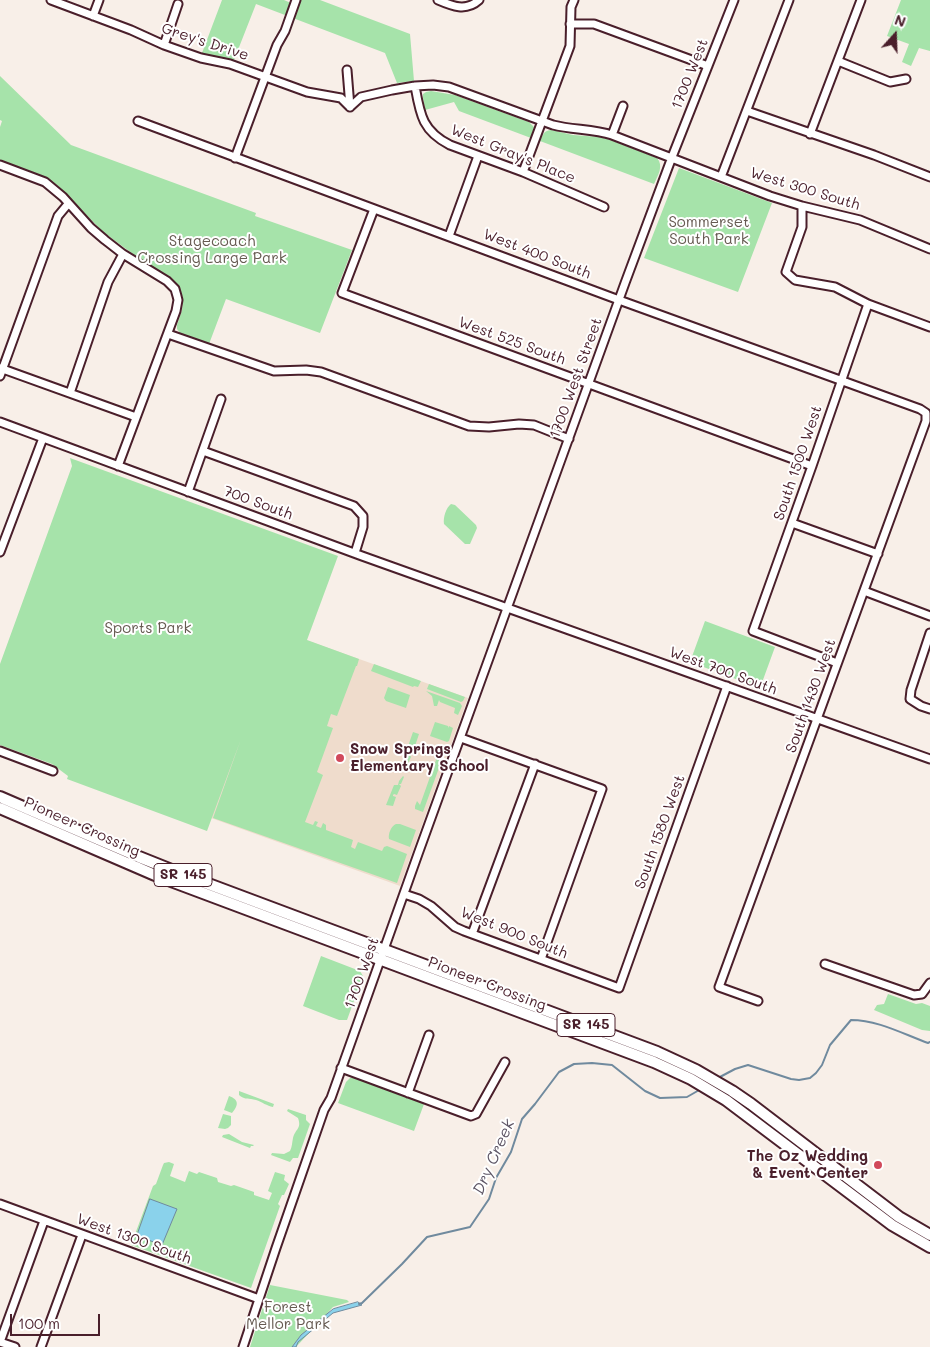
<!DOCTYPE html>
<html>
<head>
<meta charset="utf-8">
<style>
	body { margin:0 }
	#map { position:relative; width:930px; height:1347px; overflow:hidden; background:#f8efe8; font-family:Mali,sans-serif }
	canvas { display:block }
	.north { position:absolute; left:870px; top:10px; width:50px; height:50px; -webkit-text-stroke:4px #fff; paint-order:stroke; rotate:20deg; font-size:14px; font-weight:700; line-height:20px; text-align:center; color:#4a1f2b }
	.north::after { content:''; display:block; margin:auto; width:18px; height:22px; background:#4a1f2b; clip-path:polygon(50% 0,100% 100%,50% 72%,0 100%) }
	.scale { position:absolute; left:10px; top:1314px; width:90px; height:22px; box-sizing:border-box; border:2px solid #4a1f2b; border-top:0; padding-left:6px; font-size:15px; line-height:18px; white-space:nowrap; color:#4a1f2b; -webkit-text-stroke:4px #fff; paint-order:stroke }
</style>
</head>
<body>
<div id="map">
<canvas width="930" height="1347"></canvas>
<div class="north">N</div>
<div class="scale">100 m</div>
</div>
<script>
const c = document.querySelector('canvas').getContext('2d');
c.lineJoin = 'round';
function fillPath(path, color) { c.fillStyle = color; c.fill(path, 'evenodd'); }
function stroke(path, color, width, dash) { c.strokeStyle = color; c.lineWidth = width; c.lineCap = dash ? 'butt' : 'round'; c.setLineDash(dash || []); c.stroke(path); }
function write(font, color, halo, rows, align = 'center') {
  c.font = font + ' Mali,sans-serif'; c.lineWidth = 4; c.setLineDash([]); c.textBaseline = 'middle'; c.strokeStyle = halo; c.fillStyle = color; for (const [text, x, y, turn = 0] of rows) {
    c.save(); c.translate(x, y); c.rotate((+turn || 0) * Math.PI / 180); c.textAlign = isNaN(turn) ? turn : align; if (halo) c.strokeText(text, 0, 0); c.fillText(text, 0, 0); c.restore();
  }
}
fillPath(new Path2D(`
	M281,631L468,698L400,886L211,818Z`), '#efdccc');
fillPath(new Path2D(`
	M222,0H284L291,3L297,0H320L410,34L414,81L397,83L385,53L256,4L234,60L202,53Z
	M901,0H930V51L919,48L911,66L902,62L909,44L887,36Z
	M0,76L71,145L256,213L255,216L352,250L320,333L226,299L209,344L180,333L177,329V325L182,310L183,298L178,286L169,277L137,257L103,232L57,185L37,174L0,161V127L2,121L0,120Z
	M431,91L455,95L529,122L534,127L531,138L459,111L454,102L425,110L423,98V94L426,92Z
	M551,130L573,135L599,137L608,139L657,158C664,166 658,175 654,184L540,141C543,135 543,131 551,130Z
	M679,168L772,203L738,292L644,258Z
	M70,458L338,556L307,640L359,659L357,666H356L337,716L331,714L327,726L333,728L317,772L323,775L305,822L313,825L315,821L318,822L316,826L321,828L323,823L326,825V830L353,840L351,847L355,849L358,842L382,851L384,847L387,846L407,854L397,883L213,818L241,739L207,831L67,779L68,776L52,764L0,745V664L72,466Z
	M451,504L455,505L476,525L477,528L470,544H465L444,524C443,517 446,508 451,504Z
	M705,621L775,647L760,688L690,662Z
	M374,664L421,681L418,687L414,686L413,687L371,671Z
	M429,684L465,697L463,701L461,702L427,689Z
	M388,687L410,695L406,708L386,701L384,698Z
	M426,691L460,703L462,706L458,715L454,713L455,708L440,702L439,700L437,706H434L432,696Z
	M435,722L448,726V728L449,726L453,728L449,741L447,742L430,736Z
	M413,732L419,734L412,755H410L411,757L407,765V758L409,754L406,752Z
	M436,749H438L444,751V754L423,812L415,809V806L417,801L420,805L436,760L434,752Z
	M403,776L404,777L401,784H399L401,786L397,795L394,794L393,795V796L396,797L393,806L386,805L394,785H398L399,781Z
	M396,824H400L416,830L410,847L389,839C388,834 391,826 396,824Z
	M321,956L360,971L363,976L347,1020H339L303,1006Z
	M888,994L916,1004L922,1003L930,1006V1031L922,1030L874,1010L877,1005L884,1004Z
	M350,1078H355L424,1104L414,1131L338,1103L346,1082Z
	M239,1091L274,1104L273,1107C267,1106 262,1102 256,1100C249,1098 244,1100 239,1095Z
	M229,1096C240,1100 238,1106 232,1113L224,1110Z
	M288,1109L306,1115V1120L310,1124L298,1158H293L290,1162L271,1155L272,1153L284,1154L290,1151C292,1147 292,1143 293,1138C295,1129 302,1129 298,1118L287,1111Z
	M223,1114L231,1116V1125L228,1128L225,1129L218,1128Z
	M229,1134L242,1142L254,1145L253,1146H251L250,1148L222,1137L223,1135Z
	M169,1162L174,1164L170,1176L185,1182L189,1171L197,1174L199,1172L217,1178L218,1182L231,1186L234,1185L254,1192V1195L269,1200L272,1193L268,1191L275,1172L285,1175L284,1180L289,1184L284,1195H282L278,1204L280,1206L251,1288L131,1245L153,1186L156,1184L163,1165L164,1163Z
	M270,1285L347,1300L349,1302L333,1307L296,1347H250Z`), '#a6e3aa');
const water = new Path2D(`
	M150,1199L177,1209L162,1245L137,1236Z
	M358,1302L362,1305L333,1313L298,1342L296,1347H292L301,1335L333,1309Z`);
fillPath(water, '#8ad2eb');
stroke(water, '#708a9e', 1);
stroke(new Path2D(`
	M718,1078L735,1069L748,1065L791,1079L799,1080L810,1078L816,1073L822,1065L830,1045L851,1020C878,1020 903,1034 928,1043L930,1042
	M359,1304L362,1303L402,1264L427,1237L470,1227L489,1199L496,1178L511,1152L522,1119L535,1104L559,1072L574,1064L592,1063L612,1065L645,1091L660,1098L687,1097L701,1089`), '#708a9e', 2);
const minor = new Path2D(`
	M51,0L131,30L164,45L201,58L230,64L307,92L341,98L350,107
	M438,0C452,6 466,12 479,0
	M93,16L99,0
	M570,24H594L708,66
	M164,45L178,4
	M838,61L890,82L906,79
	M347,70L350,107
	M415,86C420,114 422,131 450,145L523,172L604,207
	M350,107L361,97L392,90L415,86L433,85L449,87L553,125C573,130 593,129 612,135L770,196L802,206L860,220L930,249
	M747,111L874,155L930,177
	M138,121L619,300L920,409L926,413V421L719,987L758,1001
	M810,134L861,0
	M612,135L623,106
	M235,158L277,45L285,31L296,0
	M0,165L45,182L63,197L91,228L105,240L123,254L167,281L175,289L177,296L178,300L176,311L118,466
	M523,172L570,46L571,7L574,0
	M721,177L789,0
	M802,206V227L786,272L795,280L835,287L868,304L930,327
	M374,209L342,293L812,466
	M449,236L478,156
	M168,334L274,371L306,370L321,372L469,426L489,427L519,424L534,425L569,439
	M0,368L136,417
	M0,376L58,216L68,204
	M70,393L108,282L123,254
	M0,422L362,556L930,759
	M203,451L354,506L363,516V527L355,553
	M188,492L221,399
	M792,523L878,554
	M0,552L43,438
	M864,591L930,616
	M930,633L911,690L910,699L921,706L930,709
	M837,663L753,631L812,466L868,304
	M461,738L602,789L541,959
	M0,751L53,771
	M404,894L419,899L431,906L455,927L464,931L619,988L727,686
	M472,934L535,764
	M825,964L914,995L922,994L930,983
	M341,1068L471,1116L476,1114L505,1062
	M408,1093L429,1035
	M0,1204L259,1299
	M0,1342L44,1221
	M0,1342L15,1347
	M41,1347L82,1235
	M243,1347L276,1248L324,1110L331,1098L418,854L625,283L672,157L734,0`);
const highway = new Path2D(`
	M0,797L139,857L179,873L657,1052L696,1070L732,1091L751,1104L899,1217L930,1235
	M0,808L155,875L654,1062L691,1079L726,1100L892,1225L930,1247`);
stroke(minor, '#4a1f2b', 11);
stroke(highway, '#4a1f2b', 14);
stroke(minor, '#fff', 7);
stroke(highway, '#fff', 10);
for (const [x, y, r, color] of [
	[340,758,5,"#d1495b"],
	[878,1165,5,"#d1495b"]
]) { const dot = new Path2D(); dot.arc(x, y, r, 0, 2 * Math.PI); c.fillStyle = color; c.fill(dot); stroke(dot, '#fff', 2); }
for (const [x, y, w] of [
	[183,875,58],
	[586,1025,58]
]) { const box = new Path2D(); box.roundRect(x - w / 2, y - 11.5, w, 23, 4); c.fillStyle = '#fff'; c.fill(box); stroke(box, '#4a1f2b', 1); }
write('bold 14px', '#4a1f2b', null, [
	["SR 145",183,875],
	["SR 145",586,1025]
]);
write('15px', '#4a1f2b', '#fff', [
	["Grey's Drive",205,42,18],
	["1700 West",690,74,-68],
	["West Gray's Place",513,154,22],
	["West 300 South",805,189,17],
	["West 400 South",537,254,21],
	["West 525 South",512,341,20],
	["1700 West Street",576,378,-70],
	["South 1500 West",798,463,-71],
	["700 South",258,503,20],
	["West 700 South",723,671,20],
	["South 1430 West",811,696,-70],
	["Pioneer Crossing",82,827,24],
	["South 1580 West",660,832,-70],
	["West 900 South",514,933,22],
	["1700 West",362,973,-70],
	["Pioneer Crossing",487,984,21],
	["West 1300 South",134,1239,20]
]);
write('15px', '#665a51', '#fff', [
	["Sommerset",709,222],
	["South Park",709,239],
	["Stagecoach",212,241],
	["Crossing Large Park",212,258],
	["Sports Park",148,628],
	["Forest",288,1307],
	["Mellor Park",288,1324]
]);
write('bold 15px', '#4a1f2b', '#fff', [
	["Snow Springs",350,749],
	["Elementary School",350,766],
	["The Oz Wedding",868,1156,"right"],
	["& Event Center",868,1173,"right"]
], 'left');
write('italic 16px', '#5d5565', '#fff', [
	["Dry Creek",494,1157,-66]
]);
</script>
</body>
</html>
